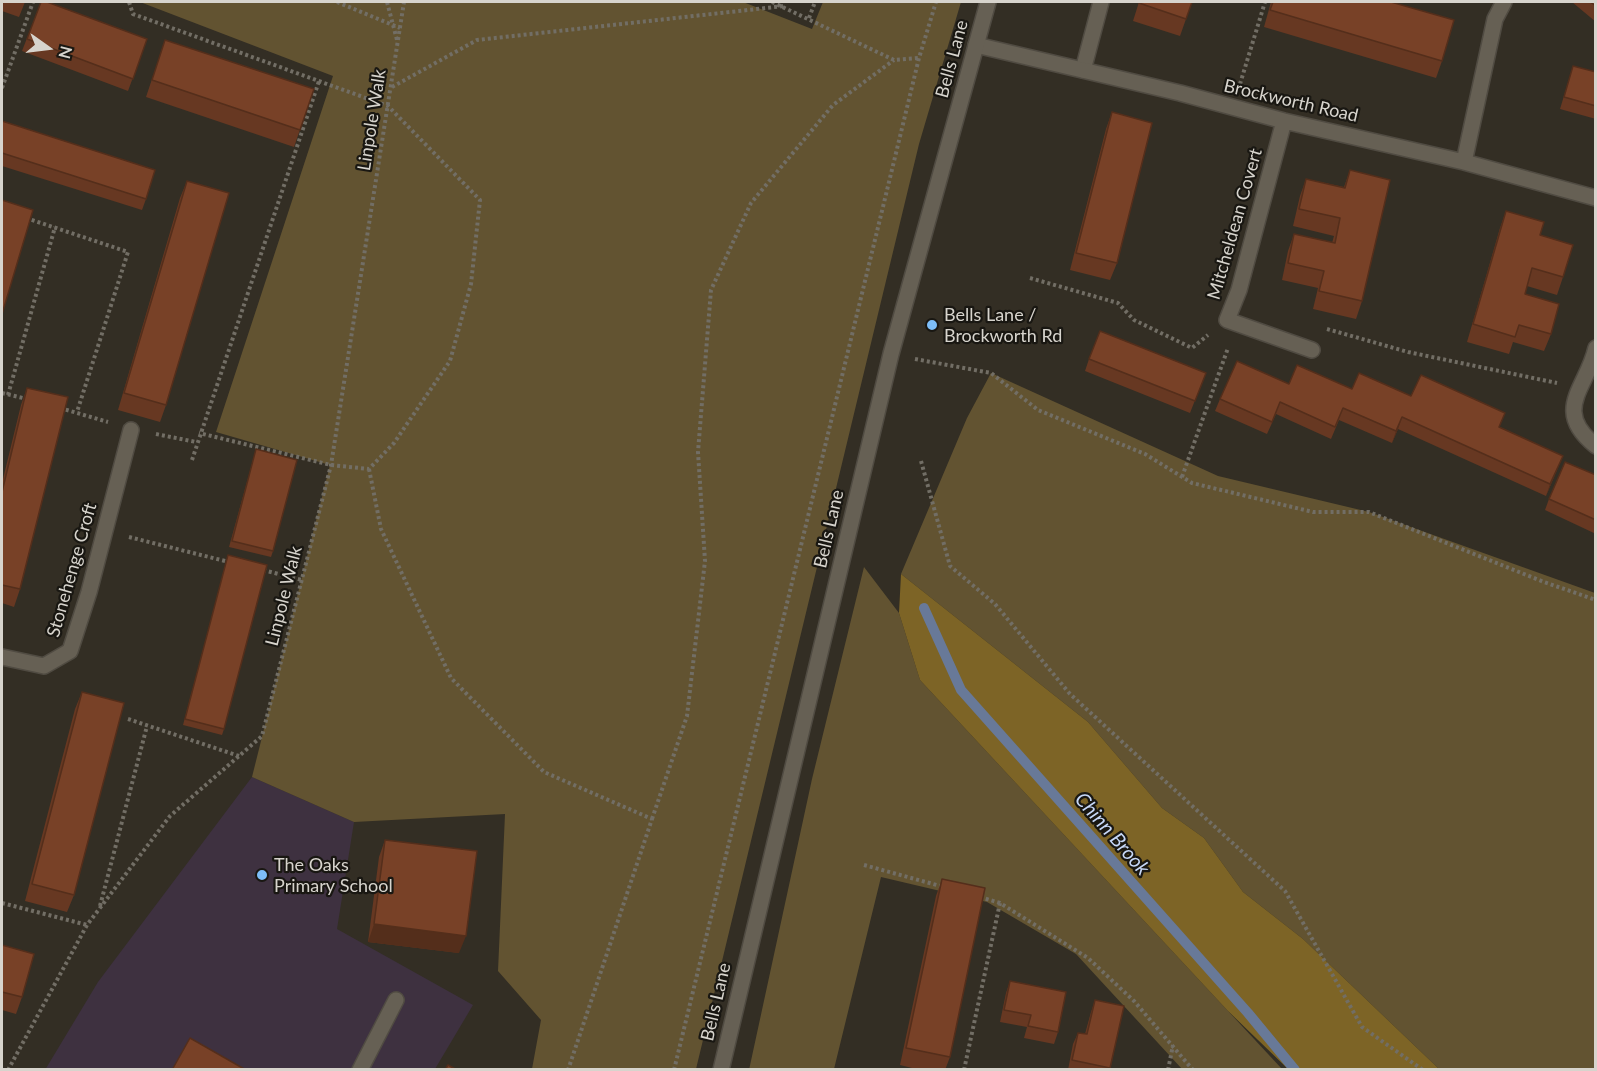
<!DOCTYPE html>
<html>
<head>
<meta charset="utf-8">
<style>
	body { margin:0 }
	#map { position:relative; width:1597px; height:1071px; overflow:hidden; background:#332e24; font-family:Lato,sans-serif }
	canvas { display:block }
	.frame { position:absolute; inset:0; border:3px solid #d7d4cd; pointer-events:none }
	.north { position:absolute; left:18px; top:18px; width:60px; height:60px; -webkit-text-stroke:4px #191712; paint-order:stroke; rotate:104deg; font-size:16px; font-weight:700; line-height:24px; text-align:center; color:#d7d4cd }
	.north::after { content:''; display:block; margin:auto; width:21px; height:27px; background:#d7d4cd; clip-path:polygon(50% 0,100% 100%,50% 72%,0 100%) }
</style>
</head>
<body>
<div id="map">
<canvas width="1597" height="1071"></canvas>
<div class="frame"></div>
<div class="north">N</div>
</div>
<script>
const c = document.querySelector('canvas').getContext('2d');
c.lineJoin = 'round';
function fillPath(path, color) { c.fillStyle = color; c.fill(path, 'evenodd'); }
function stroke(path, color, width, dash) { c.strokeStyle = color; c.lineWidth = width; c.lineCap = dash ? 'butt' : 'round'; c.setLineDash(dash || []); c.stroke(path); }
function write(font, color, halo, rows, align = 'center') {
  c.font = font + ' Lato,sans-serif'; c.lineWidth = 4.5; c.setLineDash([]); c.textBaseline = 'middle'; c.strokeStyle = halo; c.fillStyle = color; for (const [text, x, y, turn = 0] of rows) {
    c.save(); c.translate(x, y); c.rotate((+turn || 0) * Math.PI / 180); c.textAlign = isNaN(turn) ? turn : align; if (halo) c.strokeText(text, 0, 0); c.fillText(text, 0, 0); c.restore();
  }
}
fillPath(new Path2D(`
	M252,777L354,822L337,929L473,1005L435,1069L45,1070L98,982Z`), '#3e3140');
fillPath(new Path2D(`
	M140,2H743L812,29L823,2H961L919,144L696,1069H532L541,1020L498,971L505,814L354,822L252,777L330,465L216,432L333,76Z
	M991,373L1218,476L1369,512L1595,593V1069H1439L1303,939L1243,892L1204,838L1162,808L1088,722L901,574L967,418Z
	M864,567L899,613L920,680L1282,1069H1182L1076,954L987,902L881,877L834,1069L749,1070L812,779Z`), '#625331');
fillPath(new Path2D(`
	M901,574L1088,722L1162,808L1204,838L1243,892L1303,939L1439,1069H1288L1228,1011L920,680L899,613Z`), '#7d6426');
stroke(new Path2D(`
	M924,608L961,690L1248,1013L1295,1070`), '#687998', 10);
const service = new Path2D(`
	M1083,70L1101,2
	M360,1070L396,1000`);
const minor = new Path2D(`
	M976,45L1180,93L1284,121L1464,162L1596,198
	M1284,121L1239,290L1227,320L1312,350
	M1464,162L1495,19L1504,2
	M1596,348C1587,388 1551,410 1596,446
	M2,657L44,666L70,651L89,592L131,430`);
const tertiary = new Path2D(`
	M721,1070L891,354L988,2`);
stroke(service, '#504b42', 18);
stroke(minor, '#504b42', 18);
stroke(tertiary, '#504b42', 18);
stroke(new Path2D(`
	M129,2L133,14L388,106L480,200L471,284L450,361L394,443L369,469L331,465L199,433
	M337,2L400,28
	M387,2L397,40
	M772,2L894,60L919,58
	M809,18L815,2
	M1240,84L1265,2
	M392,87L477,40L784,6
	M2,88L33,2
	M26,218L128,252L77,412
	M1030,278L1118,303L1134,320L1192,348L1208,335
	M1327,329L1408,352L1557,383
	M915,359L991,373L1038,410L1145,454L1192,483L1313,512H1369L1544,582L1596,600
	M2,393L27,399
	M8,395L55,227
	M60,408L108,422
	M156,434L196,442
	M192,460L319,81
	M921,461L950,566L995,604L1070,694L1285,891L1362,1027L1423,1070
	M369,469L381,529L451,678L544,772L652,819L568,1070
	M1182,477L1228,348
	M129,537L229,562
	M263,570L302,580
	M128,719L239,756
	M652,819L687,716L705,561L698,452L711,290L751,203L833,105L894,60
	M864,865L944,887
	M980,897L1000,903L1088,958L1134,1001L1193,1070
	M2,903L87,925
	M100,906L147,726
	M8,1070L87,925L170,816L262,736L331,465L404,2
	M674,1070L919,58L936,2
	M964,1070L1000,903
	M1168,1070L1173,1045`), '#726e65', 4, [3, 3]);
stroke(service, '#666054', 15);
stroke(minor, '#666054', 15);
stroke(tertiary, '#666054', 15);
fillPath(new Path2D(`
	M2,2H25L19,17L2,11Z
	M41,2L147,39L128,91L22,51Z
	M1139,2H1192L1180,36L1133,21Z
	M1271,2H1391L1442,61L1436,78L1264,27Z
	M1572,2H1596V22Z
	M165,40L314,89L294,147L146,97Z
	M1573,66L1596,72V119L1560,109Z
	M1112,112L1117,263L1110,280L1070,270L1106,129Z
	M2,121L146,199L142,210L2,166Z
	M1350,170L1362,301L1356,319L1313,309L1318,288L1282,280L1288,251L1294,234L1332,243L1334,236L1293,226L1300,196L1306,179L1344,187Z
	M187,181L166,405L160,422L118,410L180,198Z
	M1506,211L1540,235L1563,277L1557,295L1527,286L1525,294L1551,334L1544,351L1513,342L1509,354L1467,342L1500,228Z
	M1089,359L1201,385L1190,413L1085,371Z
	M1289,384L1352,389L1411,396L1500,427L1563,456L1546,496L1398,429L1392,443L1339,420L1331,439L1276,414L1267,434L1215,411L1220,399Z
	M27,388L20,589L14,607L2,603V483L21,405Z
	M256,449L273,551L271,557L229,547Z
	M1596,475V534L1545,510L1549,499Z
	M228,555L224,729L222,735L183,725Z
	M82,692L74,895L67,912L25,901L75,709Z
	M385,840L459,953L368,942L379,857Z
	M942,879L950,1057L945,1070H920L900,1065L936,896Z
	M2,945L22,997L16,1014L2,1010Z
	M1010,981L1058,1032L1054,1044L1024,1038L1027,1027L1000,1022L1006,993Z
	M1095,1000L1124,1006L1110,1070H1068L1073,1044L1078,1033L1085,1034L1091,1012Z`), '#673822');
fillPath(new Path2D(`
	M1402,417L1398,429L1392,443L1396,431Z
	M1563,456L1558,467L1546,496L1550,484Z
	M374,924L466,936L459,953L368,942Z`), '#542e1b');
const building = new Path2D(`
	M41,2H47L147,39L133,79L27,39Z
	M1140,2H1192L1186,19L1139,3Z
	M1273,2H1391L1454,20L1442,61L1270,10Z
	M1590,2H1596V6Z
	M165,40L314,89L300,130L152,80Z
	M1573,66L1596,72V106L1564,97Z
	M1112,112L1152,123L1117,263L1076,253Z
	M2,121L155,170L146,199L2,153Z
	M1350,170L1390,180L1362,301L1319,291L1324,271L1288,263L1294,234L1335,243L1340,218L1299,209L1306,179L1345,188Z
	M187,181L229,193L166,405L124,393Z
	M2,200L33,210L2,314Z
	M1506,211L1544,222L1540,235L1573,245L1563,277L1532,268L1525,294L1559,304L1551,334L1519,325L1515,337L1473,324Z
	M1100,331L1206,373L1195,401L1089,359Z
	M1237,361L1289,384L1297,365L1352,389L1359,373L1411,396L1421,375L1505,413L1499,427L1563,456L1550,484L1402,417L1396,431L1343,408L1335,427L1280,402L1272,422L1220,399Z
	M27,388L68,397L20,589L2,585V492Z
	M256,449L297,460L273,551L232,541Z
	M1565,462L1596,475V520L1549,499Z
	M228,555L267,565L224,729L185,719Z
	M82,692L124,703L74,895L32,884Z
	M385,840L477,851L466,936L374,924Z
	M942,879L985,888L950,1057L906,1048Z
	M2,945L34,954L22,997L2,992Z
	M1010,981L1066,992L1058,1032L1028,1026L1031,1015L1004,1010Z
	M1095,1000L1124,1006L1110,1068L1072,1060L1078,1033L1087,1034Z
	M190,1038L246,1070H172Z
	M448,1065L457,1070H445Z`);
fillPath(building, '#784127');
stroke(building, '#542e1b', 1.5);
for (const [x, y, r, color] of [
	[932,325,6,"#7dbef9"],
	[262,875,6,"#7dbef9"]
]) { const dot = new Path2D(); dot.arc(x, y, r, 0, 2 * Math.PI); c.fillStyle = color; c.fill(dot); stroke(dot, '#191712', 2); }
write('18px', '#d7d4cd', '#191712', [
	["Bells Lane",952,59,-75],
	["Brockworth Road",1291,101,13],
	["Linpole Walk",372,120,-81],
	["Mitcheldean Covert",1235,224,-74],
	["Bells Lane",829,529,-77],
	["Stonehenge Croft",72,570,-74],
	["Linpole Walk",284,596,-76],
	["Bells Lane",716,1002,-77]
]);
write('18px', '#d7d4cd', '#191712', [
	["Bells Lane /",944,315],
	["Brockworth Rd",944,336],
	["The Oaks",274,865],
	["Primary School",274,886]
], 'left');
write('italic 20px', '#c7d8f7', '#191712', [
	["Chinn Brook",1112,834,49]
]);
</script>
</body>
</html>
